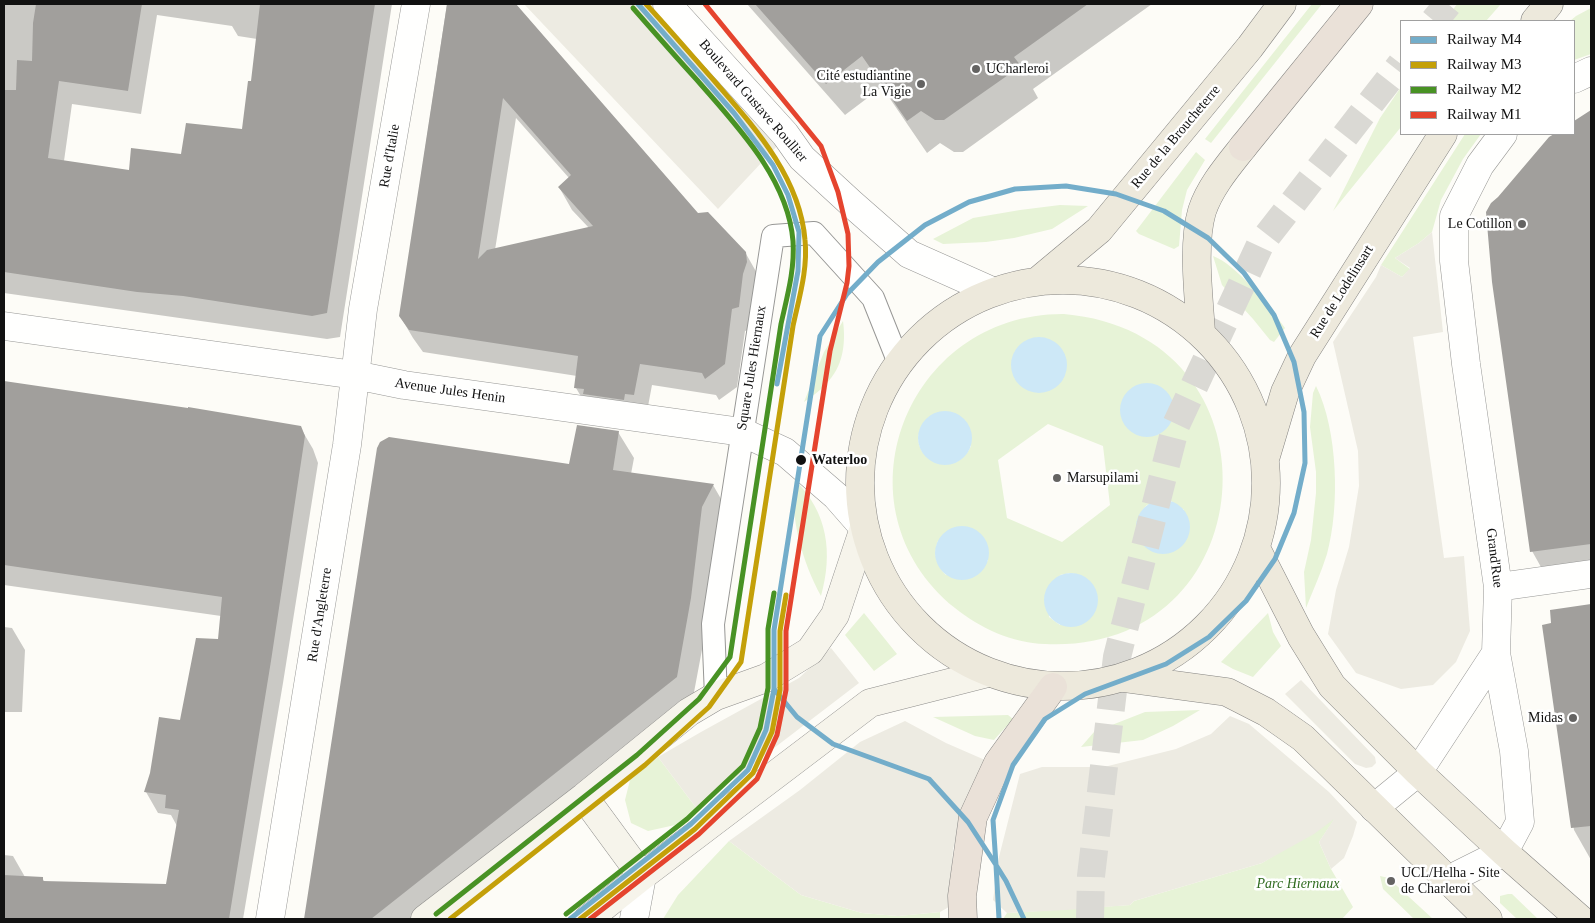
<!DOCTYPE html>
<html>
<head>
<meta charset="utf-8">
<style>
	body { margin:0 }
	#map { position:relative; width:1595px; height:923px; overflow:hidden; background:#fdfcf7; font-family:"Times New Roman",serif }
	canvas { display:block }
	.frame { position:absolute; inset:0; border:5px solid #111; pointer-events:none }
	.legend { position:absolute; left:1400px; top:20px; width:175px; height:115px; box-sizing:border-box; background:#fff; border:1px solid #a0a0a0; margin:0; padding:6px 9px; list-style:none; font-size:15px; color:#111 }
	.legend li { display:flex; align-items:center; gap:10px; height:25px }
	.legend b { width:25px; border:1px solid #a0a0a0 }
</style>
</head>
<body>
<div id="map">
<canvas width="1595" height="923"></canvas>
<div class="frame"></div>
<ul class="legend">
<li><b style="height:6px;background:#73adca"></b>Railway M4</li>
<li><b style="height:6px;background:#c4a009"></b>Railway M3</li>
<li><b style="height:6px;background:#489224"></b>Railway M2</li>
<li><b style="height:6px;background:#e5442e"></b>Railway M1</li>
</ul>
</div>
<script>
const c = document.querySelector('canvas').getContext('2d');
c.lineJoin = 'round';
function fillPath(path, color) { c.fillStyle = color; c.fill(path, 'evenodd'); }
function stroke(path, color, width, dash) { c.strokeStyle = color; c.lineWidth = width; c.lineCap = dash ? 'butt' : 'round'; c.setLineDash(dash || []); c.stroke(path); }
function write(font, color, halo, rows, align = 'center') {
  c.font = font + ' "Times New Roman",serif'; c.lineWidth = 5; c.setLineDash([]); c.textBaseline = 'middle'; c.strokeStyle = halo; c.fillStyle = color; for (const [text, x, y, turn = 0] of rows) {
    c.save(); c.translate(x, y); c.rotate((+turn || 0) * Math.PI / 180); c.textAlign = isNaN(turn) ? turn : align; if (halo) c.strokeText(text, 0, 0); c.fillText(text, 0, 0); c.restore();
  }
}
fillPath(new Path2D(`
	M1312,4H1322L1211,143L1205,139Z
	M1457,4H1501L1486,21H1445Z
	M1591,8V54L1574,60V21H1570L1576,16Z
	M1401,87V127L1333,211L1380,118Z
	M1465,134H1481L1463,159L1441,200L1432,232L1419,243L1395,258L1410,269L1402,277L1381,265Z
	M1196,152L1205,160L1187,190L1182,210L1179,246L1174,249L1139,234L1136,231Z
	M1060,205L1088,206L1052,229L1014,238L986,242L943,244L933,239L973,218L1020,210Z
	M1213,256C1236,264 1270,307 1285,328L1274,342L1270,340L1253,319L1222,285Z
	M1064,314C1290,334 1267,655 1045,644C1012,643 980,628 955,608C831,507 906,313 1064,314ZM929,417L971,446C952,487 895,450 929,417ZM1048,424L1103,446L1110,505L1062,542L1007,518L998,460ZM1171,501L1184,510L1147,548C1133,534 1133,519 1147,505ZM938,541L988,546V561L946,575C936,565 933,554 938,541ZM1070,573L1080,575L1060,625L1049,617L1060,575Z
	M843,321C846,344 843,367 826,384C820,391 812,396 804,402L824,352Z
	M1316,386C1338,430 1340,507 1327,554C1321,573 1313,590 1306,608L1304,572L1311,540L1316,493V472L1310,427L1313,393Z
	M795,480C828,513 833,553 821,596C803,563 789,517 795,480Z
	M864,613L897,654L874,671L845,635Z
	M1268,613L1273,632L1281,646L1253,677L1233,669L1221,662Z
	M1200,710L1173,726L1143,740L1081,747L1094,732L1145,712Z
	M1008,715L1013,719L994,740L975,736L933,717Z
	M658,757L697,809L675,825L648,831L631,823L625,800L630,780Z
	M1336,817L1319,842L1331,869L1353,907L1342,919H1003L1007,913L1130,905L1134,901L1262,863Z
	M729,841L801,895L862,913L898,916L940,912V919H663L678,895Z
	M1380,876L1393,879L1396,885L1433,919H1414L1383,889Z
	M1508,894H1512L1538,919H1517L1500,903V896Z`), '#e7f3d7');
fillPath(new Path2D(`
	M524,4H656L779,144L718,209Z
	M1432,232L1443,332L1413,337L1444,558L1464,556L1470,631L1456,662L1433,685L1401,689L1356,673L1328,634L1336,590L1349,547L1359,486L1358,451L1333,342L1376,277L1381,265L1402,277L1410,268L1395,258L1419,243Z
	M831,648L859,683L731,781L697,809L658,757L701,732L799,678Z
	M1301,680L1375,757L1376,763L1372,767L1366,768L1355,764L1285,694Z
	M1230,716L1249,724L1329,792L1357,822L1353,836L1344,858L1331,869L1319,842L1334,819L1314,834L1262,863L1134,901L1130,905L1066,910L1007,913L993,900L999,857L1020,774L1042,767H1104L1176,749L1211,734Z
	M905,721L946,743L985,760L965,803L953,849L949,907L940,912L898,916L862,913L801,895L729,841L800,790L860,742Z`), '#edebe2');
fillPath(new Path2D(`
	M1011 365a28 28 0 1 1 56 0a28 28 0 1 1-56 0Z
	M1120 410a27 27 0 1 1 54 0a27 27 0 1 1-54 0Z
	M918 438a27 27 0 1 1 54 0a27 27 0 1 1-54 0Z
	M1136 527a27 27 0 1 1 54 0a27 27 0 1 1-54 0Z
	M935 553a27 27 0 1 1 54 0a27 27 0 1 1-54 0Z
	M1044 600a27 27 0 1 1 54 0a27 27 0 1 1-54 0Z`), '#cde8f7');
fillPath(new Path2D(`
	M4,4H392L340,337L327,339L4,293ZM157,15L232,26L238,36L257,39L252,83L243,130L182,155L130,172L64,161L72,104L141,114Z
	M447,4H514L697,214L745,252L758,275L751,329L745,331L737,387L719,400L716,395L652,385L646,417L589,410L576,388L577,376L423,352L413,338L400,316ZM516,118L569,178L559,187L572,210L589,228L495,250Z
	M747,4H1152L1033,89L1038,98L963,152H954L940,143L927,153L882,87L845,115Z
	M1591,112V569L1546,576L1532,551L1550,138L1557,134H1574V123Z
	M4,382L300,427L313,449L318,463L283,683L243,919H4V855L13,856L25,877L42,878L45,882L168,885L177,826L171,815L158,813L146,792L181,721L219,641L221,616L4,585Z
	M618,432L634,458L631,474L713,485L728,511L692,703L419,919H305L378,449L570,466Z
	M1591,605V860L1574,830L1543,626L1552,625L1551,611Z
	M4,627L12,628L25,650L22,712H4Z`), '#0003');
fillPath(new Path2D(`
	M36,4H142L128,91L59,81L48,158L129,170L131,148L181,154L186,123L242,129L248,81H251L260,4H375L327,313L312,316L183,296L137,292L4,272V90H16L17,60L32,61L33,23Z
	M447,4H516L698,213L708,212L746,252L747,262L743,274L739,307L732,309L725,364L705,379L702,373L640,364L634,395L625,394L624,400L583,394L584,389L574,388L578,356L409,330L399,316ZM503,98L571,175L558,187L593,226L487,250L478,259Z
	M755,4H1088L1014,57L1021,66L944,120H935L921,111L907,121L862,56L826,84Z
	M1591,110V544L1530,552L1492,282L1486,212L1491,203L1498,197L1549,137L1554,134H1574V121Z
	M4,381L188,408V407L301,426L305,436L271,661L229,919H4V875L43,877V881L166,884L179,810L165,808L166,795L144,792L150,773L159,717L180,720L196,638L218,639L222,597L4,565Z
	M577,425L619,431L613,470L714,484L702,507L691,598L677,677L371,919H304L377,448L380,442L389,437L569,464Z
	M1591,604V826L1571,828L1542,625L1551,623L1550,610Z`), '#a19f9c');
stroke(new Path2D(`
	M1434,21L1448,4
	M1090,919L1091,876L1117,657L1176,425L1260,245L1401,64`), '#dad9d4', 28, [28, 14]);
const lane = new Path2D(`
	M716,696L713,624L773,236L814,233L873,298L899,363`);
const street = new Path2D(`
	M667,4L785,134L802,158L852,204L909,254L992,291
	M1574,79L1591,71
	M4,326L355,375L404,385L742,432L785,452L836,496L864,528
	M1498,587L1591,574
	M1374,808L1418,772L1496,653
	M1448,880L1504,852L1520,822L1514,751L1496,653L1498,587L1466,364L1454,261V216L1480,165L1503,134
	M270,919L347,445L363,309L416,4
	M634,919L642,876`);
const secondary = new Path2D(`
	M584,797L642,876
	M425,919L584,797L689,712L716,696L766,678L810,651L835,615L864,528
	M588,919L642,876L870,703L988,673`);
const primary = new Path2D(`
	M1535,21L1549,4
	M860 483a203 203 0 1 1 406 0a203 203 0 1 1-406 0Z
	M1039,280L1099,230L1250,47L1282,4
	M1201,333C1199,297 1192,245 1202,211C1210,187 1228,166 1243,147
	M1265,459L1285,392L1302,356L1443,134
	M1256,548L1301,636L1332,686L1418,772L1504,852L1580,919
	M1123,678L1227,692L1266,712L1303,738L1488,919`);
const highway = new Path2D(`
	M1243,147L1359,4
	M963,919L962,896L973,817L998,763L1053,687`);
stroke(lane, '#979795', 24);
stroke(street, '#979795', 29);
stroke(secondary, '#8e8d8b', 29);
stroke(primary, '#858482', 29);
stroke(highway, '#858482', 29);
stroke(lane, '#fffffe', 22);
stroke(street, '#fffffe', 28);
stroke(secondary, '#f6f4eb', 28);
stroke(primary, '#ede9dc', 28);
stroke(highway, '#eae1d8', 28);
stroke(new Path2D(`
	M638,4L734,113L773,165L788,195L799,232L798,271L777,384
	M1066,186L1116,194L1164,211L1208,238L1244,273L1274,315L1294,362L1304,412L1305,463L1294,513L1275,559L1246,601L1209,637L1166,664L1085,694L1045,719L1013,765L993,820L996,865L968,822L929,779L833,744L797,717L774,689V630L820,336L847,294L878,262L925,225L969,202L1015,189Z
	M996,865L1006,881L1024,919
	M996,865L999,919
	M570,919L691,824L748,770L766,730L774,689V656`), '#73adca', 5);
stroke(new Path2D(`
	M450,919L645,765L709,707L741,662L793,326C799,298 808,269 805,240C800,178 755,128 717,84C693,57 670,30 646,4
	M580,919L695,829L753,773L772,732L780,690V631L786,595`), '#c4a009', 5);
stroke(new Path2D(`
	M436,914L637,755L699,699L730,657L781,324C787,297 795,269 793,241C788,178 736,125 697,80C675,56 654,32 633,8
	M566,914L687,819L743,766L760,728L768,688V629L774,593`), '#489224', 5);
stroke(new Path2D(`
	M590,919L699,834L757,779L777,735L786,690V631L830,351L847,283L849,266L848,234L838,192L821,146L705,4`), '#e5442e', 5);
for (const [x, y, r, color] of [
	[976,69,5,"#646362"],
	[921,84,5,"#646362"],
	[1522,224,5,"#646362"],
	[801,460,6,"#111"],
	[1057,478,5,"#646362"],
	[1573,718,5,"#646362"],
	[1391,881,5,"#646362"]
]) { const dot = new Path2D(); dot.arc(x, y, r, 0, 2 * Math.PI); c.fillStyle = color; c.fill(dot); stroke(dot, '#fff', 2); }
write('14px', '#111', '#fff', [
	["UCharleroi",986,69],
	["Cité estudiantine",911,76,"right"],
	["La Vigie",911,92,"right"],
	["Le Cotillon",1512,224,"right"],
	["Marsupilami",1067,478],
	["Midas",1563,718,"right"],
	["UCL/Helha - Site",1401,873],
	["de Charleroi",1401,889]
], 'left');
write('14px', '#111', '#fff', [
	["Boulevard Gustave Roullier",753,101,49],
	["Rue de la Broucheterre",1176,137,-50],
	["Rue d'Italie",390,156,-80],
	["Rue de Lodelinsart",1342,292,-58],
	["Square Jules Hiernaux",752,368,-81],
	["Avenue Jules Henin",450,391,8],
	["Grand'Rue",1494,558,83],
	["Rue d'Angleterre",320,615,-81]
]);
write('bold 14px', '#111', '#fff', [
	["Waterloo",812,460]
], 'left');
write('italic 14px', '#2f6b1f', '#fff', [
	["Parc Hiernaux",1298,884]
]);
</script>
</body>
</html>
